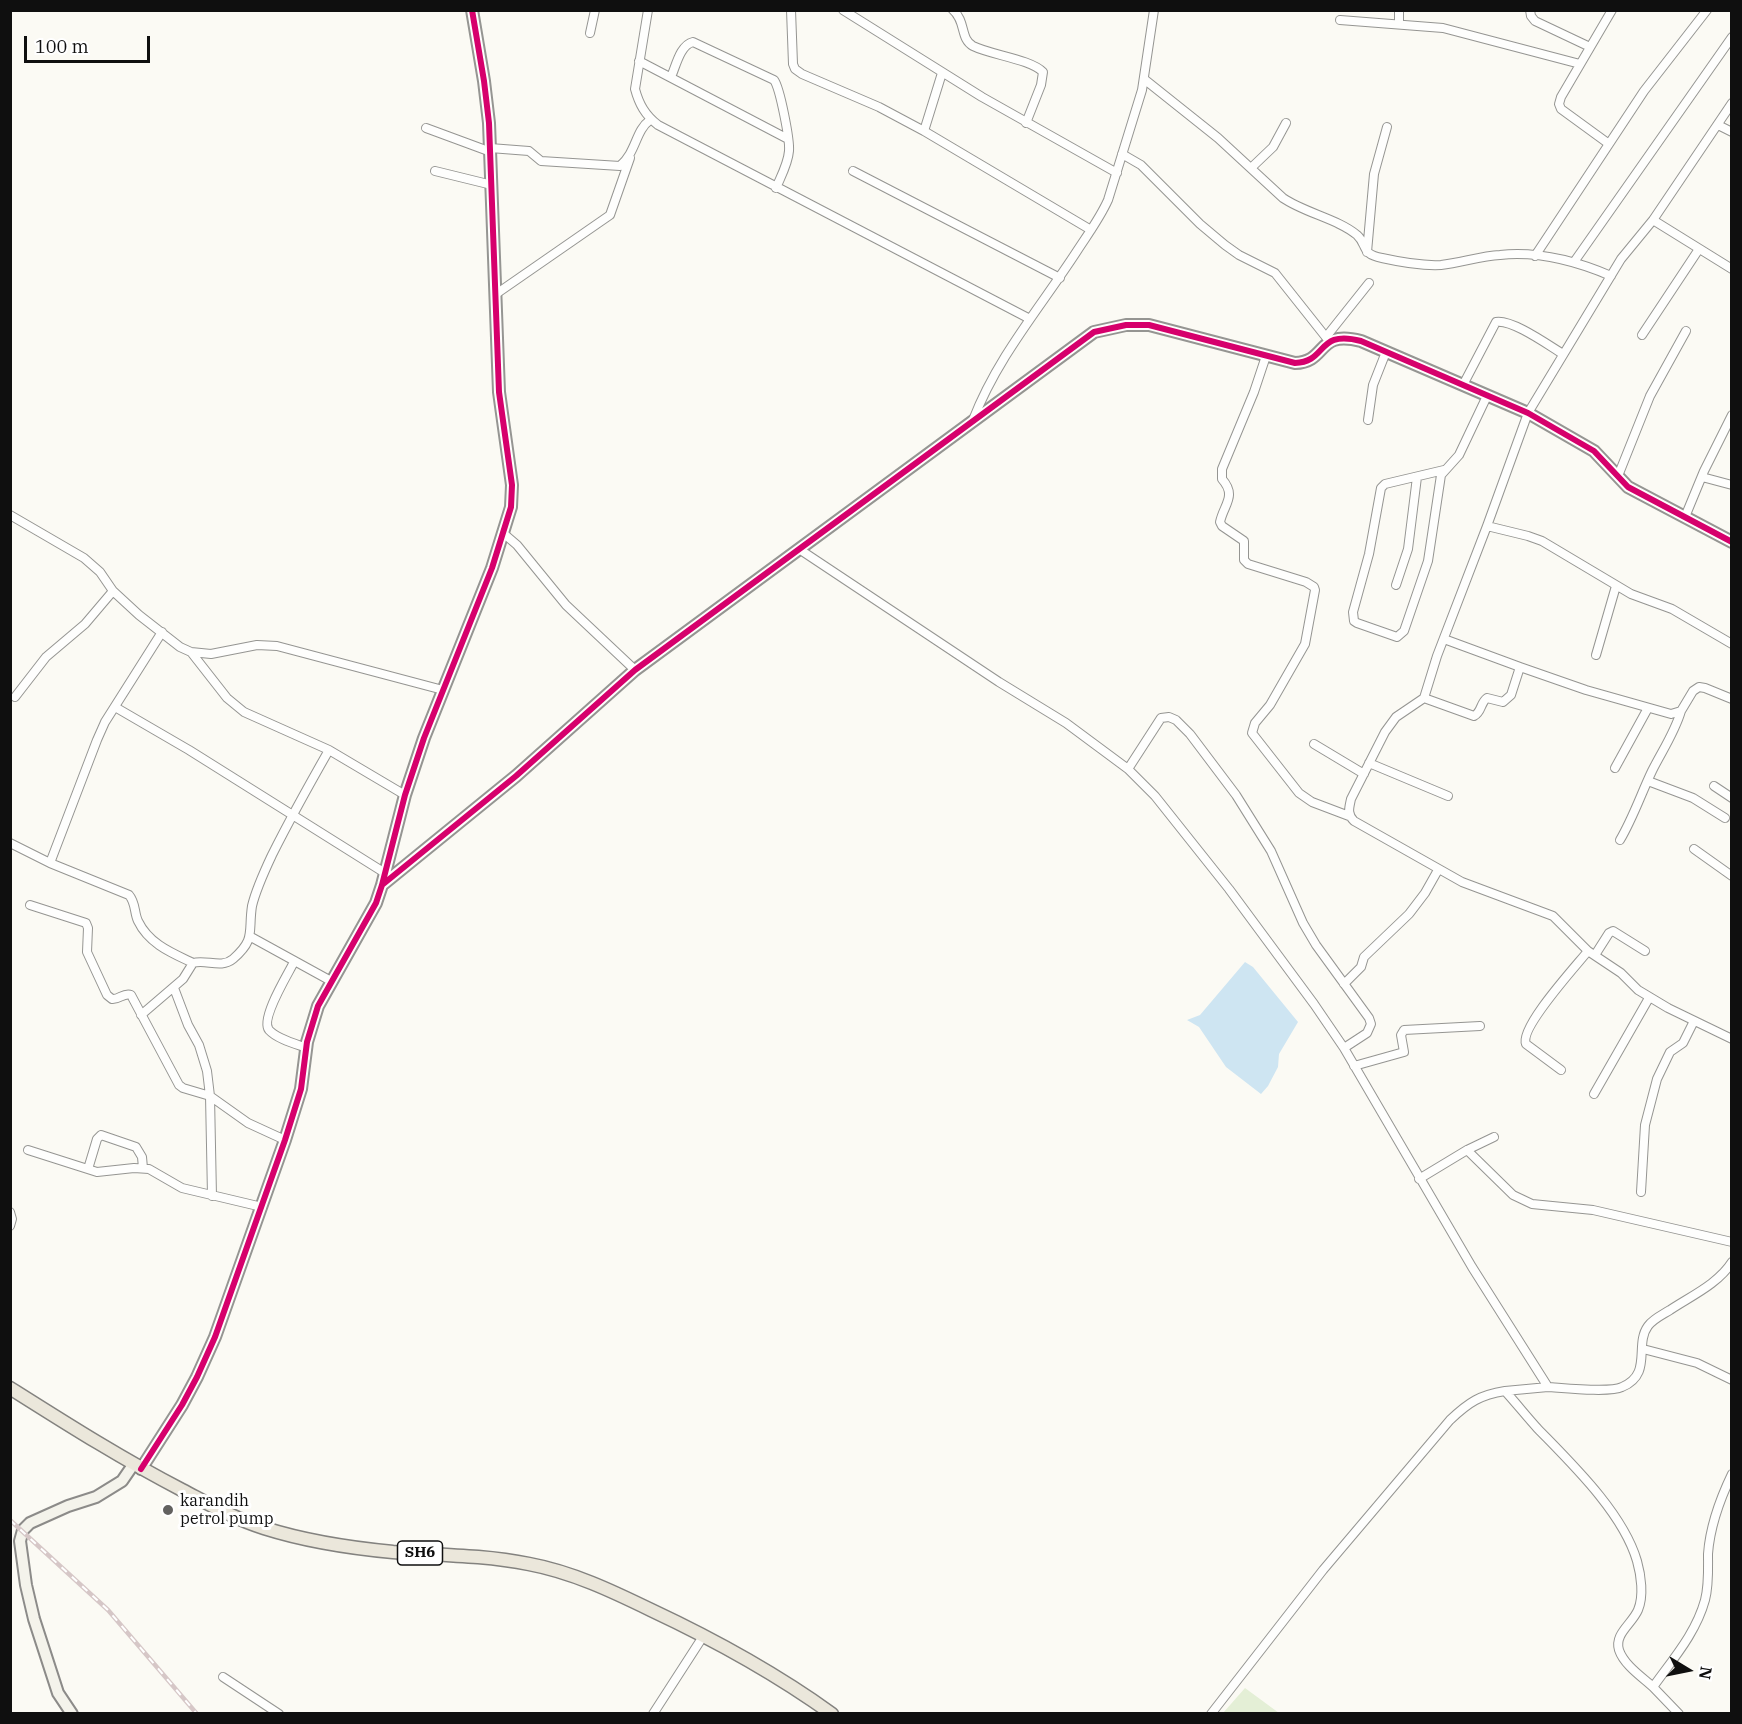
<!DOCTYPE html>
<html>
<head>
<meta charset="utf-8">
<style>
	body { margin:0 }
	#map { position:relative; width:1742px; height:1724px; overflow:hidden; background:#fbfaf4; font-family:"IBM Plex Serif",serif }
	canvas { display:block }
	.frame { position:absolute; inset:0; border:12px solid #0f0f0f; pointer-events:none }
	.north { position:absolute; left:1658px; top:1640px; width:60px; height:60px; -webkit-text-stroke:4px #fff; paint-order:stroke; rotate:100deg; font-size:16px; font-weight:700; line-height:24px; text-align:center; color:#0f0f0f }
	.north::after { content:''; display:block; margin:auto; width:21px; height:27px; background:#0f0f0f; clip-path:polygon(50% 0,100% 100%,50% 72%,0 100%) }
	.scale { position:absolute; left:24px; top:36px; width:126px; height:27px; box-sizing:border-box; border:3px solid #0f0f0f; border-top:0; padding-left:8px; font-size:18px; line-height:21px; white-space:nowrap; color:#0f0f0f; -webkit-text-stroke:4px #fff; paint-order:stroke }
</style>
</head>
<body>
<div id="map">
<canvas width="1742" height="1724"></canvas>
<div class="frame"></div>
<div class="north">N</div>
<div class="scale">100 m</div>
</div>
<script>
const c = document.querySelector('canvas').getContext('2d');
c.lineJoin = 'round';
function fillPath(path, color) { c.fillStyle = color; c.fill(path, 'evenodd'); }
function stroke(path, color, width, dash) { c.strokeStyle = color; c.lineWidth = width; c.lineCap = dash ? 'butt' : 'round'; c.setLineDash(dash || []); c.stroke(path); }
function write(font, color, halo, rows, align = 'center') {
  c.font = font + ' "IBM Plex Serif",serif'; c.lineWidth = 6; c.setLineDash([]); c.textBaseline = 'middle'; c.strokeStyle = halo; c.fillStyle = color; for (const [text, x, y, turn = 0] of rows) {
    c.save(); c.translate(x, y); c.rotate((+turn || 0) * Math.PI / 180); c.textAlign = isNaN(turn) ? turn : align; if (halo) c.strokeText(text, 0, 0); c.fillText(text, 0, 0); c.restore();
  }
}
fillPath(new Path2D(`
	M1245,1688L1279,1713H1223Z`), '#e4efd6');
fillPath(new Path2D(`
	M1245,962L1253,967L1298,1022L1279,1054L1278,1067L1268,1086L1261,1094L1226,1067L1199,1027L1187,1020L1200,1015Z`), '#cee5f2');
const minor = new Path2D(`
	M648,10L635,89C639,104 645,115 658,125L1030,319
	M791,10L793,64L795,69L802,74L879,107L924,131L1091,230
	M843,10L982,97L1117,173
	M953,10C966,21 960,39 973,46C991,55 1030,59 1043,72L1041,85L1026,123
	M1530,10L1531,16L1535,21L1590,47
	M1340,20L1443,28L1580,64
	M1399,24V10
	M590,33L595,10
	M639,61L788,139
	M671,77C676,66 680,45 693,42L774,80C780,88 790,140 789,151C788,164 781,176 776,188
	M1144,79L1218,138L1283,198C1305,213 1338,219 1357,235C1368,245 1360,254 1382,258C1400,262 1423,266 1441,265C1461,263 1480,256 1500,255C1537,251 1576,261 1611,276
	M1732,103L1653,220L1621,259L1528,413L1487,526L1437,656L1424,698L1396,717L1385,732L1351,799C1349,808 1347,814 1354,821L1462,882L1553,916L1588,951L1621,973L1638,990L1668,1008L1732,1039
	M1718,125L1732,132
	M426,128L491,152
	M924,131L942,73
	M1609,144L1561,109L1559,104L1561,97L1612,10
	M490,148L529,151L541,161L620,166C637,151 635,131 650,120
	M1122,154L1141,165L1200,224L1225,245L1239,255L1275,273L1329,341
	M1251,168L1273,147L1286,123
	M435,171L492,185
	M853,171L1060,278
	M1653,220L1732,269
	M1367,252L1374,174L1387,127
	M1535,256L1644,91L1707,10
	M1574,262L1732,37
	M496,294L610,215L630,158
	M1642,335L1699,249
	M1326,337L1369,283
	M1266,356L1254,392L1222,469V479C1237,496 1224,504 1220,522L1222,526L1244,541V560L1248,564L1306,582L1314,587L1315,590L1305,644L1270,705L1255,723L1252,733L1299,793L1312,802L1349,816
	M1463,385L1496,322C1512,319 1548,345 1563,354
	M973,420C998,356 1040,308 1077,251C1088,234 1100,218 1108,200L1142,90L1154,10
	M1368,420L1373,385L1386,352
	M1444,470L1385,484L1381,488L1369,554L1353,612L1354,621L1357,623L1397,637L1404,631L1428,561L1441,475L1459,455L1487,396
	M1618,476L1650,396L1686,331
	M1702,477L1732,485
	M10,515L84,558L100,572L113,591L139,615L180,647L191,652L211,654L257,645L277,646L443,690
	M1685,517L1704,471L1732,415
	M1487,526L1528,536L1542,541L1631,594L1672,609L1732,644
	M503,533L517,545L566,605L635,670
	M799,549L999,682L1066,723L1128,769L1155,796L1229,889L1314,1004L1344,1048L1472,1267L1548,1387C1564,1388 1610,1393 1622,1387C1653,1374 1634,1345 1648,1326C1653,1319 1662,1315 1670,1310C1691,1296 1718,1284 1732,1262
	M1396,585L1408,549L1417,477
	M191,652L227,698L244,712L329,750L405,795
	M1596,655L1616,586
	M1520,667L1586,690L1671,714L1681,711L1693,691L1699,687L1705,688L1732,699
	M15,697L46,657L85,624L113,591
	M1424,698L1474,716C1482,712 1480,703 1487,698L1503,702L1511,695L1520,667L1444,639
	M115,707L189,750L385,873
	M1314,744L1364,774
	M1369,763L1448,796
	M1615,768L1648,708
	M1128,769L1161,718L1169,717L1176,720L1190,734L1236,795L1271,851L1303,923L1316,945L1369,1018L1371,1024L1367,1033L1344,1048
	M1648,781L1693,798L1725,818
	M1714,786L1732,798
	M1620,840C1633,818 1641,794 1652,771C1662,751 1675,732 1681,711
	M10,843L50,863L129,895C136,903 134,913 138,921C149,944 172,953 193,963C206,959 221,969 233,959C256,939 248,932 252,906C256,889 264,872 272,855C290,819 309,785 329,750
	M1694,849L1732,876
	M50,863L97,740L105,722L162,632
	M30,905L86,923L88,928L87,952L107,995L112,999C119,1000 124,992 131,995L179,1085L183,1088L210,1096L248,1123L285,1140
	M251,937L331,981
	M1595,955L1609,933L1613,931L1645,951
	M294,962C288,974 260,1019 269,1030C277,1039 296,1044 307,1048
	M1344,984L1361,967L1364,957L1409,914L1425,893L1438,870
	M174,988L188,1025L199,1045L207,1071L210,1096L212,1196
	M141,1015L183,979L193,963
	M1354,1066L1404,1052L1401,1035L1404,1030L1480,1026
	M1561,1070L1526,1044C1519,1028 1576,966 1588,951
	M1594,1094L1649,998
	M28,1150L97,1172L134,1168L149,1169L182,1188L262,1207
	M1467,1150L1513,1195L1532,1204L1593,1210L1732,1242
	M88,1169L97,1139L101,1135L136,1147L142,1157L143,1168
	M1419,1179L1467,1150L1494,1137
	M1641,1192L1645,1125L1657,1079L1670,1052L1683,1043L1694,1021
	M10,1212L12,1219L10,1226
	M1643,1349L1697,1363L1732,1380
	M1548,1387L1505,1391C1516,1403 1527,1417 1538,1429C1572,1464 1623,1513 1637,1561C1641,1575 1644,1596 1638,1610C1632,1624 1614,1634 1619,1650C1624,1665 1642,1677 1653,1687
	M223,1677L279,1714
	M653,1714L704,1635
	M1211,1714L1323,1570L1450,1420C1469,1402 1480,1395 1505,1391
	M1679,1714L1653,1687C1673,1659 1696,1633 1705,1600C1709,1585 1708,1569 1708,1554C1710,1526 1720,1499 1732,1474`);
const tertiary = new Path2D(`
	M382,885L516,776L635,670L1094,332L1126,325H1149L1295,363C1328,362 1316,329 1361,341L1528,413L1594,451L1628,487L1732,542
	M141,1469L182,1405L197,1377L215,1337L285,1140L301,1089L307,1042L318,1006L376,903L382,885L405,795L424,738L492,568L511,507L512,485L499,392L489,123L484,81L472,10`);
const secondary = new Path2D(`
	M72,1714L58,1693L34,1619L26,1585L20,1541L23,1530L30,1523L68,1506L96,1497L122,1481L133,1465`);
const primary = new Path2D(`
	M10,1388C67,1424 122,1459 182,1490C209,1504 235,1519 264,1528C305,1541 350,1548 393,1552C438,1555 484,1555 529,1564C572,1572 612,1591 651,1610C715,1640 775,1673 832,1714`);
stroke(minor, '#959592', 10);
stroke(tertiary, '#959592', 14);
stroke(secondary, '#8c8b89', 14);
stroke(primary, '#83827f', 15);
stroke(minor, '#fefefd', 8);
stroke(tertiary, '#fefefd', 10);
stroke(secondary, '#f4f3eb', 10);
stroke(primary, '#ebe7db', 12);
const rail = new Path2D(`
	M10,1520L108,1610L197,1714`);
stroke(rail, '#d6c7c7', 4.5);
stroke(rail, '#fff', 2, [7]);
stroke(new Path2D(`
	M382,885L516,776L635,670L1094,332L1126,325H1149L1295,363C1328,362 1316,329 1361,341L1528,413L1594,451L1628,487L1732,542
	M141,1469L182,1405L197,1377L215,1337L285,1140L301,1089L307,1042L318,1006L376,903L382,885L405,795L424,738L492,568L511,507L512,485L499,392L489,123L484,81L472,10`), '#d6006c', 6);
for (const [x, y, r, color] of [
	[168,1510,6,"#62615f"]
]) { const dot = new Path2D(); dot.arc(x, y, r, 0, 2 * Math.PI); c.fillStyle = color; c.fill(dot); stroke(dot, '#fff', 2); }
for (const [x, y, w] of [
	[420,1553,45]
]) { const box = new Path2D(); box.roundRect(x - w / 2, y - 12, w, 24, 4.5); c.fillStyle = '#fff'; c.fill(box); stroke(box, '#0f0f0f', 1.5); }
write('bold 15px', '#0f0f0f', null, [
	["SH6",420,1553]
]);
write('16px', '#0f0f0f', '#fff', [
	["karandih",180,1501],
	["petrol pump",180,1519]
], 'left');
</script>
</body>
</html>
